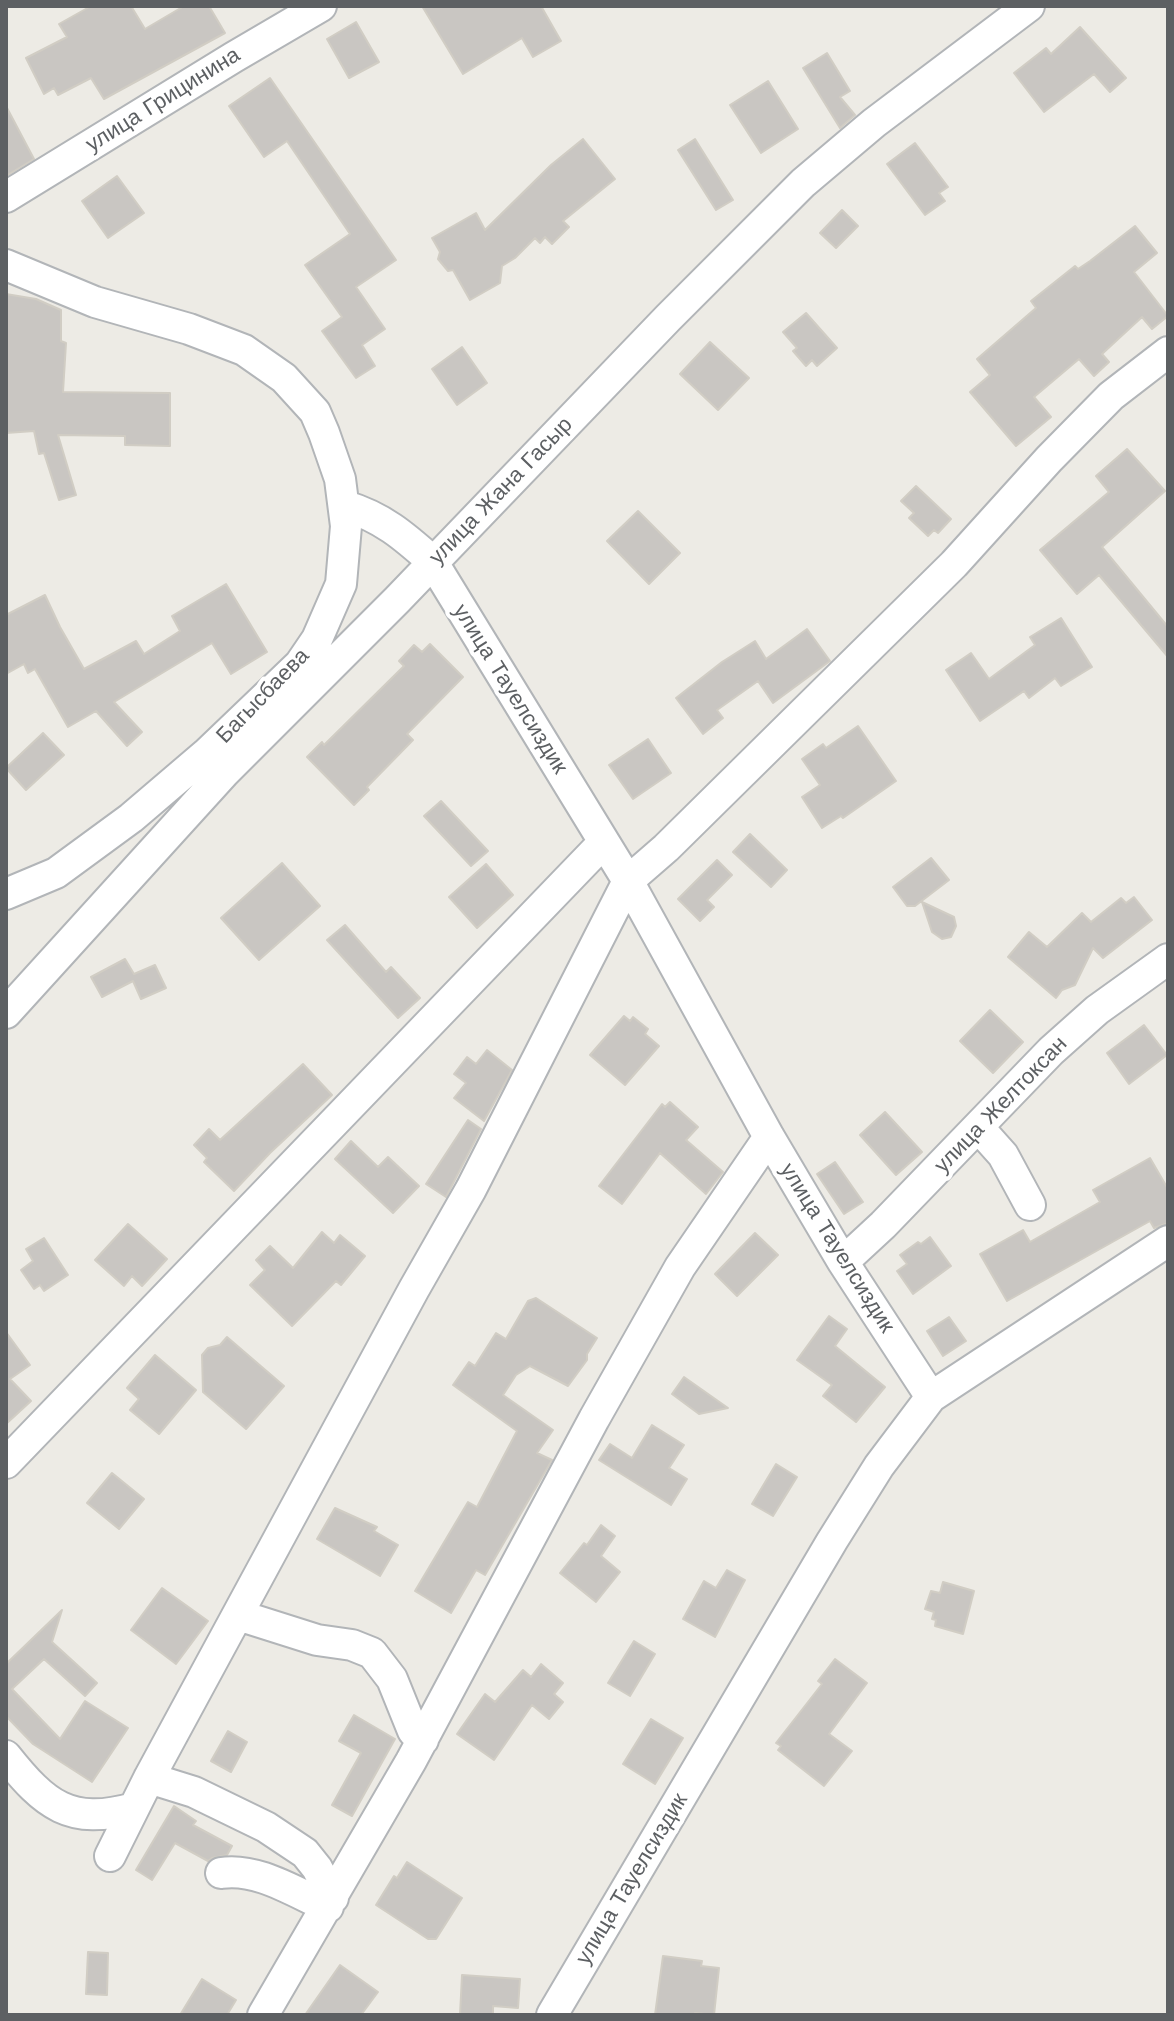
<!DOCTYPE html>
<html>
<head>
<meta charset="utf-8">
<style>
	body { margin:0 }
	#map { position:relative; width:1174px; height:2021px; overflow:hidden; background:#edebe5; font-family:"Work Sans",sans-serif }
	canvas { display:block }
	.frame { position:absolute; inset:0; border:8px solid #5d6063; pointer-events:none }
</style>
</head>
<body>
<div id="map">
<canvas width="1174" height="2021"></canvas>
<div class="frame"></div>
</div>
<script>
const c = document.querySelector('canvas').getContext('2d');
c.lineJoin = 'round';
function fillPath(path, color) { c.fillStyle = color; c.fill(path, 'evenodd'); }
function stroke(path, color, width, dash) { c.strokeStyle = color; c.lineWidth = width; c.lineCap = dash ? 'butt' : 'round'; c.setLineDash(dash || []); c.stroke(path); }
function write(font, color, halo, rows, align = 'center') {
  c.font = font + ' "Work Sans",sans-serif'; c.lineWidth = 8; c.setLineDash([]); c.textBaseline = 'middle'; c.strokeStyle = halo; c.fillStyle = color; for (const [text, x, y, turn = 0] of rows) {
    c.save(); c.translate(x, y); c.rotate((+turn || 0) * Math.PI / 180); c.textAlign = isNaN(turn) ? turn : align; if (halo) c.strokeText(text, 0, 0); c.fillText(text, 0, 0); c.restore();
  }
}
const building = new Path2D(`
	M91,6H131L145,29L184,6H209L225,33L104,99L91,78L58,95L54,88L44,94L26,58L67,37L59,24Z
	M422,6H541L561,41L533,57L522,38L463,74Z
	M356,22L379,62L349,78L327,39Z
	M1080,27L1126,78L1110,92L1094,74L1044,112L1014,73L1046,48L1051,54Z
	M827,53L850,91L840,97L855,115L840,128L803,68Z
	M270,78L396,260L356,287L385,329L362,345L375,366L356,378L322,331L342,317L305,265L350,234L287,141L264,157L229,106Z
	M768,81L798,129L761,153L730,105Z
	M6,106L34,159L6,176Z
	M583,139L615,179L563,221L569,227L552,244L545,237L540,243L535,238L515,258L502,266L500,283L470,300L453,270L448,271L438,259L440,252L432,238L476,213L485,230L551,165Z
	M695,139L733,200L716,210L678,150Z
	M915,143L948,187L939,193L945,201L925,215L887,164Z
	M117,176L144,213L108,238L82,201Z
	M842,210L858,226L836,248L820,233Z
	M1135,226L1157,253L1134,272L1168,316L1152,329L1142,317L1102,354L1109,362L1094,376L1079,359L1034,397L1051,417L1016,446L970,392L990,375L977,359L1036,308L1031,301L1075,266L1078,269L1090,261Z
	M6,294L36,299L61,310V341L66,343L63,392L170,393V446L125,445V436L58,435L76,495L59,500L44,453L39,454L34,431L6,433Z
	M806,313L837,348L817,366L812,360L806,366L793,351L797,348L783,332Z
	M710,342L749,378L718,410L680,374Z
	M462,347L487,383L457,405L432,369Z
	M1127,449L1165,491L1102,547L1168,627V657L1099,575L1077,594L1040,550L1109,492L1096,476Z
	M916,486L951,519L938,533L934,530L928,536L909,518L914,513L901,501Z
	M638,511L680,553L649,584L607,541Z
	M226,584L267,652L231,674L212,643L114,702L142,732L127,746L96,711L68,727L35,669L28,673L24,664L6,674V615L45,595L60,627L84,669L136,641L144,654L180,631L172,616Z
	M1061,618L1092,667L1061,686L1055,678L1029,698L1024,691L980,721L946,670L971,653L989,679L1035,645L1030,637Z
	M807,629L830,661L773,703L758,681L717,710L723,718L703,734L676,698L722,662L755,641L766,659Z
	M430,644L463,677L407,734L413,740L367,787L369,790L354,805L307,757L322,742L324,745L404,666L399,661L414,645L422,652Z
	M858,726L896,781L843,818L841,816L822,828L802,797L820,785L802,759L823,744L826,748Z
	M43,733L64,755L26,790L6,768Z
	M648,739L671,773L633,799L609,765Z
	M441,801L488,851L471,866L424,816Z
	M750,834L787,870L771,887L733,852Z
	M931,858L949,880L915,906H907L893,887Z
	M717,860L732,875L707,900L714,907L700,921L678,899Z
	M282,863L320,906L259,960L221,918Z
	M486,864L513,895L477,928L449,897Z
	M1134,897L1152,920L1103,958L1093,948L1075,985L1062,990L1056,998L1008,957L1029,932L1047,947L1082,913L1091,922L1121,898L1126,903Z
	M922,902L954,917L956,926L951,937L942,939L932,932Z
	M345,925L386,972L391,967L420,998L398,1018L327,940Z
	M125,959L134,974L155,965L166,988L141,999L133,981L102,997L91,977Z
	M990,1010L1023,1042L993,1073L960,1041Z
	M624,1016L630,1021L633,1017L648,1029L645,1034L659,1046L625,1085L590,1055Z
	M1144,1025L1167,1055L1129,1084L1107,1053Z
	M487,1050L512,1070L484,1121L454,1098L466,1083L454,1074L467,1057L476,1064Z
	M303,1064L332,1095L270,1153L234,1191L204,1162L207,1158L194,1145L209,1129L220,1140Z
	M670,1102L698,1127L686,1140L723,1172L706,1194L660,1153L622,1204L599,1186L662,1104L665,1107Z
	M885,1112L922,1152L896,1175L860,1135Z
	M468,1120L481,1129L446,1197L426,1184Z
	M351,1141L378,1167L388,1157L419,1186L393,1213L335,1159Z
	M1150,1158L1168,1189V1223L1154,1228L1150,1221L1007,1301L980,1254L1023,1230L1030,1242L1100,1202L1093,1190Z
	M835,1162L863,1202L844,1214L817,1174Z
	M128,1224L167,1259L142,1286L132,1276L124,1286L95,1260Z
	M322,1232L334,1243L340,1235L365,1256L341,1285L336,1281L292,1326L250,1285L265,1270L256,1260L270,1246L293,1268Z
	M755,1233L778,1255L737,1296L715,1274Z
	M930,1237L951,1266L913,1294L897,1271L907,1264L900,1255L918,1242L921,1244Z
	M44,1238L68,1275L44,1291L40,1285L34,1289L21,1270L33,1261L26,1249Z
	M536,1298L597,1338L587,1354V1360L568,1386L530,1366L516,1375L503,1395L553,1430L537,1453L552,1460L485,1575L476,1570L451,1613L415,1591L468,1502L477,1507L517,1431L453,1385L469,1362L475,1366L496,1333L506,1339L528,1301Z
	M829,1316L847,1329L835,1346L885,1387L856,1422L823,1396L832,1385L797,1360Z
	M949,1317L966,1341L943,1356L927,1331Z
	M6,1332L30,1365L10,1379L31,1401L6,1424Z
	M227,1337L284,1386L246,1429L203,1392L202,1355L208,1348L220,1345Z
	M155,1355L196,1390L159,1434L130,1410L139,1399L127,1388Z
	M684,1377L728,1408L699,1414L672,1394Z
	M652,1425L684,1445L669,1468L687,1479L671,1505L599,1460L610,1444L632,1458Z
	M776,1464L797,1477L773,1516L752,1504Z
	M112,1473L144,1499L119,1529L87,1503Z
	M335,1508L377,1527L374,1531L398,1545L380,1576L317,1539Z
	M601,1525L615,1536L601,1556L620,1572L596,1602L560,1573L584,1543L587,1545Z
	M727,1570L745,1580L715,1637L683,1619L704,1581L716,1588Z
	M943,1582L974,1591L963,1634L935,1626L936,1620L932,1619L934,1612L925,1609L931,1591L940,1593Z
	M162,1588L208,1621L176,1664L131,1630Z
	M62,1610L52,1642L97,1683L85,1696L44,1659L12,1689L60,1739L85,1701L128,1728L92,1782L33,1744L6,1716V1664Z
	M634,1641L655,1654L630,1696L608,1683Z
	M835,1659L867,1683L829,1734L852,1751L824,1786L778,1750L781,1746L776,1743L822,1684L818,1681Z
	M541,1664L563,1683L554,1694L563,1702L549,1719L532,1705L494,1760L457,1734L485,1694L495,1702L523,1670L531,1677Z
	M354,1715L395,1739L352,1816L332,1805L361,1753L339,1741Z
	M651,1719L683,1738L655,1784L623,1764Z
	M228,1731L247,1742L231,1772L211,1761Z
	M174,1806L196,1821L193,1825L232,1846L227,1855L212,1858L208,1861L175,1843L152,1880L136,1870Z
	M407,1862L462,1898L436,1939H428L376,1905L394,1876L397,1878Z
	M88,1952L108,1953L107,1995L86,1994Z
	M663,1956L702,1961L701,1966L719,1968L714,2015L695,2013V2015H655Z
	M340,1965L378,1992L361,2015H305Z
	M462,1975L520,1979L518,2008L493,2006V2015H460Z
	M202,1979L236,2000L227,2015H180Z`);
fillPath(building, '#c9c6c2');
stroke(building, '#d1cdc4', 2);
const minor = new Path2D(`
	M6,197L234,57L321,6
	M6,265L95,302L189,329L244,350L284,378L315,412L324,433L340,479L346,526L341,584L317,639L300,664L206,754L131,818L56,873L6,894
	M345,506C382,517 404,536 432,561L628,881L769,1137L843,1262L931,1397L879,1466L832,1541L552,2015
	M6,1013L224,773L397,600L668,318L803,183L874,123L1029,6
	M978,1127L1003,1155L1030,1205
	M843,1262L883,1225L1051,1051L1097,1010L1168,959
	M931,1397L1168,1241
	M6,1463L604,842
	M238,1615L317,1640L352,1645L372,1653L392,1679L413,1731L423,1740
	M6,1756C45,1805 70,1826 134,1808
	M149,1778L194,1792L266,1827L305,1853L317,1868L333,1898
	M110,1856L149,1778L414,1289L471,1189L628,881L666,848L954,564L1049,459L1111,396L1168,352
	M221,1873C257,1867 296,1893 328,1907
	M263,2015L411,1761L594,1419L680,1267L769,1137`);
stroke(minor, '#b2b5b8', 34);
stroke(minor, '#fff', 30);
write('22px', '#5d6063', '#fff', [
	["улица Грицинина",163,100,-32],
	["улица Жана Гасыр",501,491,-46],
	["улица Тауелсиздик",510,689,58],
	["Багысбаева",263,696,-46],
	["улица Желтоксан",1001,1105,-46],
	["улица Тауелсиздик",837,1248,58],
	["улица Тауелсиздик",632,1879,-59]
]);
</script>
</body>
</html>
